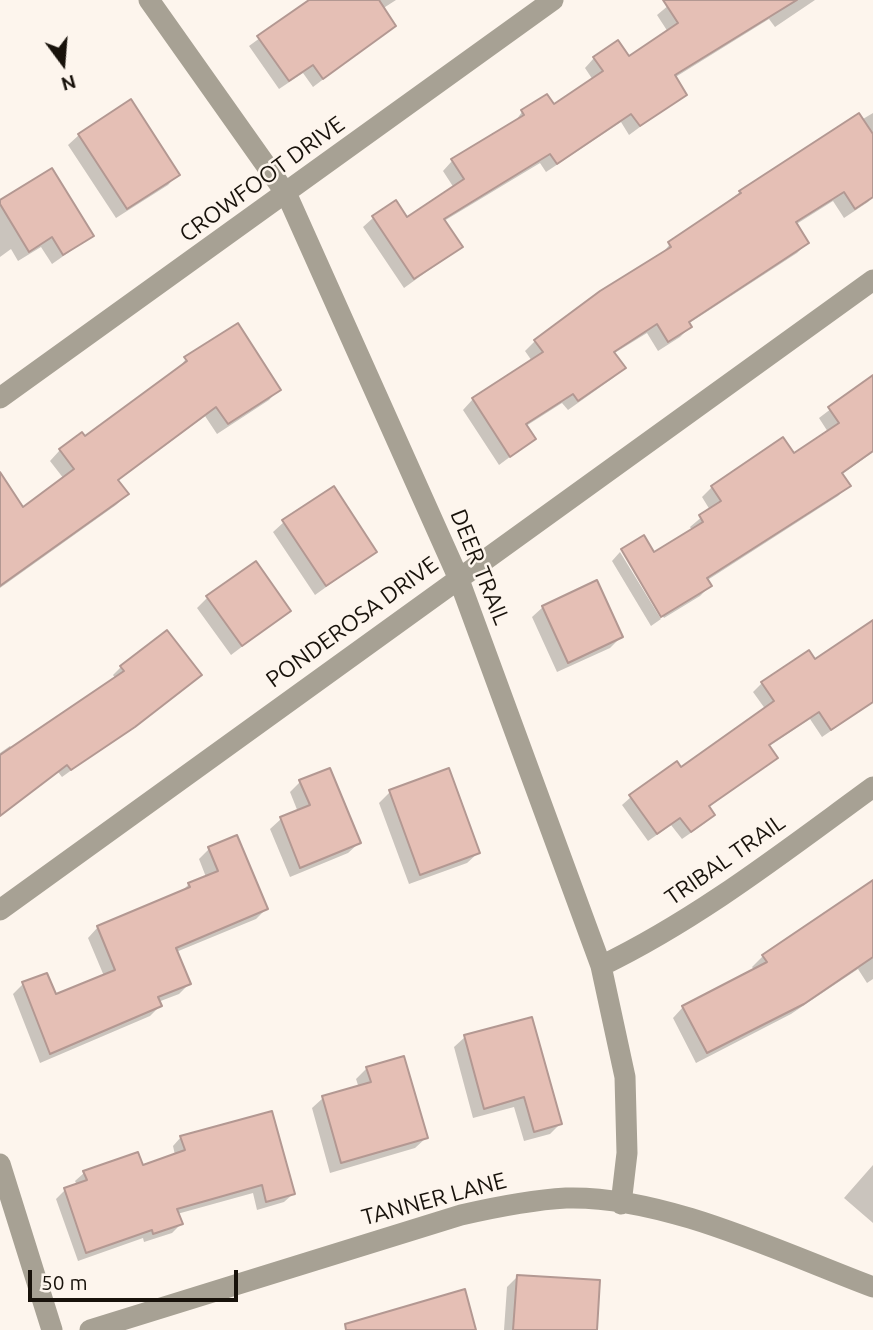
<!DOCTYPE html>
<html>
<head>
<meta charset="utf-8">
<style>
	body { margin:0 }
	#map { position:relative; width:873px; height:1330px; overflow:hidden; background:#fdf5ed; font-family:Ubuntu,sans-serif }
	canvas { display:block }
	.north { position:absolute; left:28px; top:28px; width:70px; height:70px; -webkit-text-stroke:5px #fdf5ed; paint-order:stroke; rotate:164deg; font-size:19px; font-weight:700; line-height:28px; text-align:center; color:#18120b }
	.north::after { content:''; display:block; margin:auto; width:24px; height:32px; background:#18120b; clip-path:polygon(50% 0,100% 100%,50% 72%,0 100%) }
	.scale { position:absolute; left:28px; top:1270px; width:210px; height:32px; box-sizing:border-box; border:4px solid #18120b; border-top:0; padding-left:9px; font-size:21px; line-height:24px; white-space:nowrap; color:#18120b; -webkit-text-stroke:5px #fdf5ed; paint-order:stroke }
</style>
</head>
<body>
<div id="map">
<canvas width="873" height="1330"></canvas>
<div class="north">N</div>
<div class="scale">50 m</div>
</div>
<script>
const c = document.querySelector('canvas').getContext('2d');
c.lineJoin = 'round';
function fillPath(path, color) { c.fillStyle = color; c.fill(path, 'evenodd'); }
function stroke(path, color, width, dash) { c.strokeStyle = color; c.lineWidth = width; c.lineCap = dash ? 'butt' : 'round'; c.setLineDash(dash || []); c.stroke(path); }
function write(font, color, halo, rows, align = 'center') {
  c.font = font + ' Ubuntu,sans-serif'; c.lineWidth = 5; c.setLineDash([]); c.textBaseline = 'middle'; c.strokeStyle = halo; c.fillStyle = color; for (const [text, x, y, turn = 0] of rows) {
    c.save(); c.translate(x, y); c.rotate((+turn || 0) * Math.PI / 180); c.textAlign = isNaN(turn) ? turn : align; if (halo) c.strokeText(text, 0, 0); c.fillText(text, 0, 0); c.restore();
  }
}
fillPath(new Path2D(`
	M312,0H396L382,9L394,26L313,87L303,73L279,89L249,46Z
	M675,0H815L775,27L769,19L674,78L685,94L629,135L621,122L546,172L540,163L444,221L461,247L404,288L363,227L373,218L407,220L454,188L443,171L452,161L514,123L522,112L553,106L593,80L585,68L594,58L628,59L668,32L657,15Z
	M873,113V196L868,202L844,218L833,201L795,225L807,243L797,253L688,324L690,327L680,337L658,351L647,333L613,354L623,368L613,378L568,410L562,403L526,426L534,439L499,465L463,410L473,399L532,361L525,351L535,341L661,255L670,244L740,192Z
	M79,135L178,174L168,185L116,218L68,145Z
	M0,202L92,236L52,264L41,247L18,261L11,249L0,257Z
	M186,359L279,389L269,400L217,434L205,416L117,481L127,494L116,505L0,588V494L23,510L64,479L50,461L60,450L85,439L176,371Z
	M873,377V452L841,475L848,486L838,496L706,581L710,586L700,596L664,618L622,551L643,538L653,554L692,530L690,527L710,510L702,497L712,487L793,456L828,432L819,418Z
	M284,522L375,552L315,595L273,532Z
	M620,552L661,619L651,626L612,561Z
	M208,597L289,611L231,655L197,608Z
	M543,607L621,637L610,648L557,672L532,617Z
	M873,622V702L822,737L810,719L768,747L775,757L708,808L713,815L705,823L682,839L671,825L648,841L622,805L631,797L681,770L766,710L753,692L762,683L809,652L815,661Z
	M121,667L192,683L62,777L58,772L0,816V753L10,746L12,749L116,679L113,675Z
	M300,782L359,843L348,853L290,877L270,829L281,819L298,812L290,792Z
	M390,792L478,853L467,863L409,884L379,803Z
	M209,849L266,909L256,919L176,952L189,984L179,994L158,1002L160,1006L150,1016L40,1063L13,994L23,984L55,996L104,976L88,938L98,927L180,893L189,884L206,877L199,859Z
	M873,882V979L867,983L858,969L791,1014L696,1063L673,1018L683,1007L755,971L752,967L763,956Z
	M531,1019L560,1124L550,1134L524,1141L514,1107L473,1118L454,1047L465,1037Z
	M367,1068L426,1138L415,1148L330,1173L312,1108L323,1098L359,1088L356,1079Z
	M181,1137L293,1194L284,1202L257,1210L253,1193L177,1214L181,1224L172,1233L144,1242L143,1238L78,1261L56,1199L65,1190L77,1185L75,1181L84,1173L142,1167L175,1155L173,1146Z
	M873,1165V1223L844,1198Z
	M517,1277L595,1330H504L507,1287Z`), '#0003');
const building = new Path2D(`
	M309,0H379L396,26L323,79L313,65L289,81L257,36Z
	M663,0H797L675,75L687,95L640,126L631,114L557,164L550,154L444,219L463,247L414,279L372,216L396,200L407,217L464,179L451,159L524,115L521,110L547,94L554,104L603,71L593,57L618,40L629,56L678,23Z
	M131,99L180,175L127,209L78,134Z
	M859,113L873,134V197L855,209L844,192L796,222L809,243L689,322L692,327L668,342L657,324L614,352L626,368L578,401L573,394L526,424L536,439L510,457L472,398L543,352L534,340L600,291L671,247L668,242L741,193L739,191Z
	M52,168L94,236L63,255L52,237L29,252L0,204V200Z
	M238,323L281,390L228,424L216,407L118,480L129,494L0,586V472L23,507L74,469L59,449L82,432L85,436L187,361L184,357Z
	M873,375V451L842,473L851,486L707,578L712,586L661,617L621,549L644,535L654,552L703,522L699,515L721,501L711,486L783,437L794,453L839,423L828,407Z
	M334,486L377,552L326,586L282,520Z
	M256,561L291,611L242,646L206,596Z
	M597,580L623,637L568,663L542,606Z
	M873,620V702L831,730L819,712L769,745L778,758L709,806L715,815L691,832L680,818L657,834L629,795L677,761L681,767L774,701L761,682L809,650L815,659Z
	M167,630L202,675L135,727L71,770L67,765L0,816V755L124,671L120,666Z
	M330,768L361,843L300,868L280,817L310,805L299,780Z
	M449,768L480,853L420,875L389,790Z
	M237,835L268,909L176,948L191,984L158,997L162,1006L50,1054L22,982L47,973L56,994L115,970L97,926L190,887L188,883L218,871L208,847Z
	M873,880V957L804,1004L707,1053L682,1006L767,962L762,955Z
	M532,1017L562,1124L534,1132L524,1097L484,1109L464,1035Z
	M404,1056L428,1138L341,1163L322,1096L371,1082L366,1067Z
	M272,1111L295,1194L266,1202L262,1185L177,1209L183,1224L153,1234L152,1230L86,1253L64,1188L87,1180L83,1171L138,1152L143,1165L185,1150L180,1136Z
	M517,1275L600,1280L597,1330H513Z
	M465,1289L476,1330H346L345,1324Z`);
fillPath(building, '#e5bfb5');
stroke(building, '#b39892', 2);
stroke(new Path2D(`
	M149,0L287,195L458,577L601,966L625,1077L627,1153L621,1204
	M0,398L553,0
	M0,910L873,280
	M601,966C700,918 785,851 873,787
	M0,1164L52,1330
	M90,1330L461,1215C496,1207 530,1200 566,1198C664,1195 782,1253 873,1287`), '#a7a194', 21);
write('23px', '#18120b', '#fdf5ed', [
	["CROWFOOT DRIVE",262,179,-36],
	["DEER TRAIL",480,567,68],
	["PONDEROSA DRIVE",352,622,-36],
	["TRIBAL TRAIL",725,860,-35],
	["TANNER LANE",434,1199,-15]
]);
</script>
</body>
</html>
